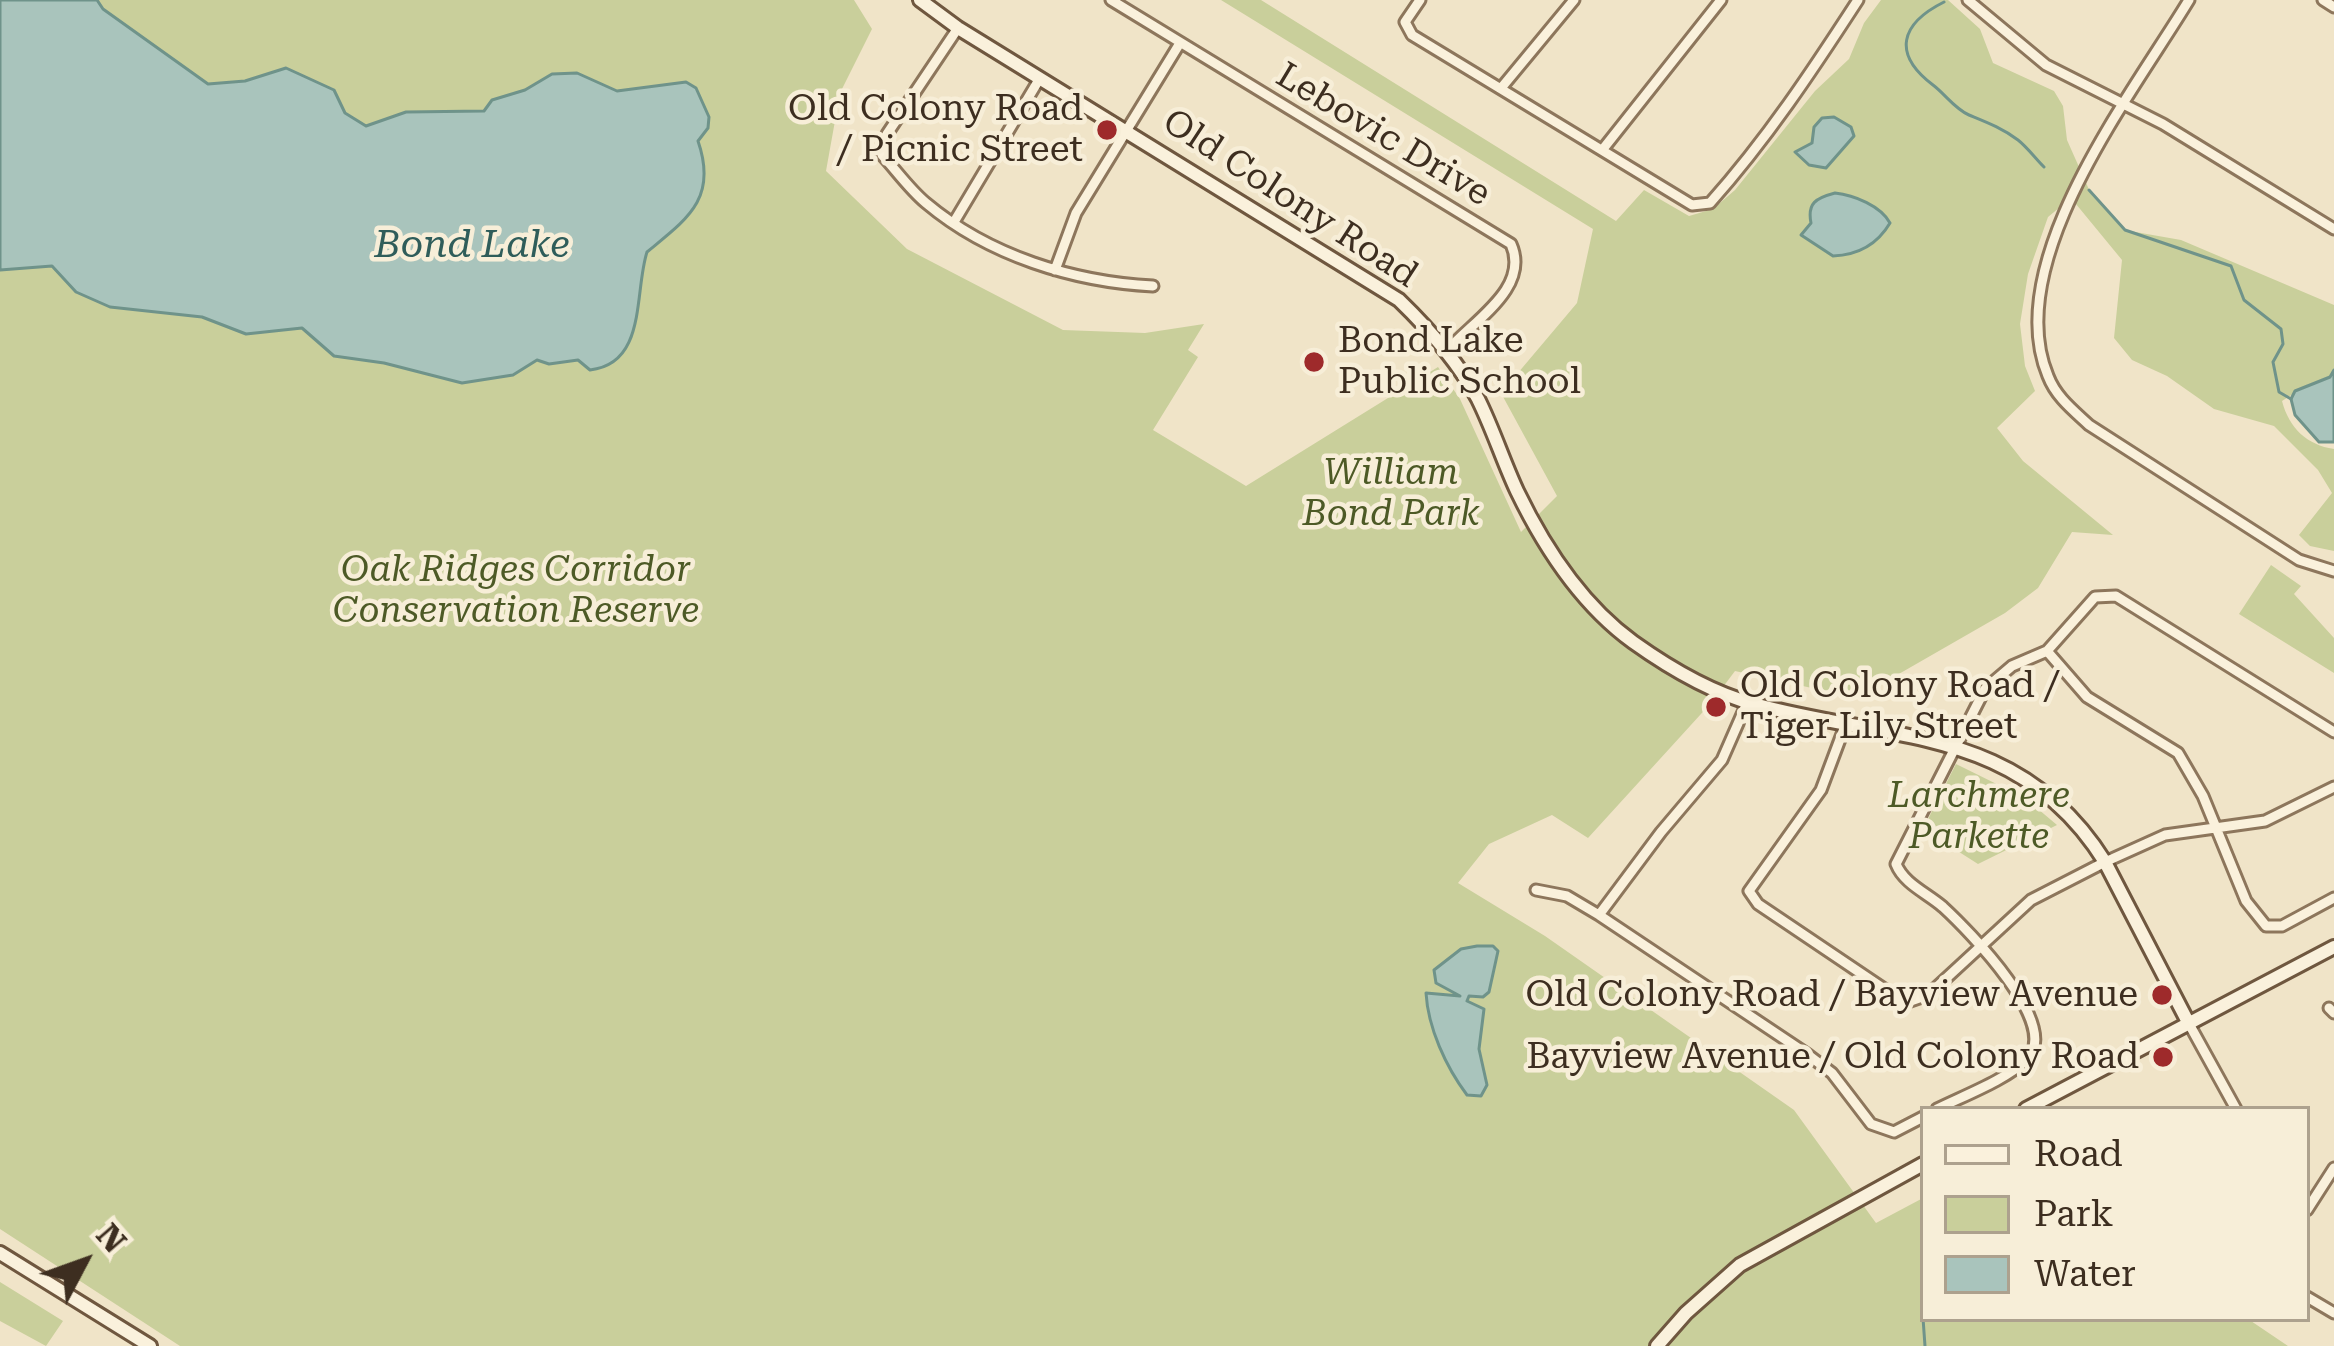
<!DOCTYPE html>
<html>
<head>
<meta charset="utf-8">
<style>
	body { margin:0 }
	#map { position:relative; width:2334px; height:1346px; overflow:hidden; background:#f0e4c8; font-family:"Roboto Serif",serif }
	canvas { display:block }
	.legend { position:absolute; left:1920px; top:1106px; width:390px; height:216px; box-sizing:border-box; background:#f7eed8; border:3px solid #ada18e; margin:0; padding:15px 21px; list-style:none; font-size:36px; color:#3d2e20 }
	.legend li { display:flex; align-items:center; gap:24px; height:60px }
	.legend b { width:60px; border:3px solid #ada18e }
	.north { position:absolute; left:24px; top:1202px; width:120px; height:120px; -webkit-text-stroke:9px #f7eed8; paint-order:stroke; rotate:49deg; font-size:33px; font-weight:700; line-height:48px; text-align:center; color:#3d2e20 }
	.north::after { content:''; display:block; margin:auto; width:42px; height:54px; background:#3d2e20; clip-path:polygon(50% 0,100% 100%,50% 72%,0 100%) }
</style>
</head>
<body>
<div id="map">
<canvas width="2334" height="1346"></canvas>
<ul class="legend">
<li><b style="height:15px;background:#faf1dc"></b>Road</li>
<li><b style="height:33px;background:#c9cf9b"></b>Park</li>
<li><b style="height:33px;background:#a9c4bc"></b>Water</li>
</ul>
<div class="north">N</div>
</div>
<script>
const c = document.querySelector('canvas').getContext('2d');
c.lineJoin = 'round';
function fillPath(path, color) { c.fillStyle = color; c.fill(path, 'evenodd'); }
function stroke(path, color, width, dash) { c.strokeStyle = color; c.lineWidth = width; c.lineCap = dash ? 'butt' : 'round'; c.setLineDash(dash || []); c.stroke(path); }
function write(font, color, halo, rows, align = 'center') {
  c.font = font + ' "Roboto Serif",serif'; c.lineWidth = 9; c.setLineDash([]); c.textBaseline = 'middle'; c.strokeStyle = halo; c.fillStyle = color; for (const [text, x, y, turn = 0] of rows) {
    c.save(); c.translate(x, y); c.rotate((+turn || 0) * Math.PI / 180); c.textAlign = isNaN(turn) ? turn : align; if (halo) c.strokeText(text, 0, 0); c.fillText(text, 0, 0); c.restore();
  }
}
fillPath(new Path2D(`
	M0,0H854L872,29L840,93L826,171L907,249L1063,330L1145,333L1204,324L1188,350L1198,357L1153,430L1246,486L1438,367L1460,399L1521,532L1557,496L1501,393L1577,303L1593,229L1221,0H1261L1616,221L1644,190L1689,216L1713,209L1735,190L1815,91L1849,59L1864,23L1881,0H1948L1980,29L1993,63L2054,91L2063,106L2067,140L2091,194L2124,230L2181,240L2334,305V383L2296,392L2282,401C2289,428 2307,445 2334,449V551L2310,546L2299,535L2332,493L2318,470L2274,426L2214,409L2167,376L2132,360L2114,338L2122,260L2071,198L2048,217L2028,274L2020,324L2025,366L2035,391L1997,428L2023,461L2113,535L2072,532L2038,588L2005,613L1857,698L1735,671L1711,703L1588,838L1552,815L1489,844L1458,883L1545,936L1794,1110L1876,1223L1923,1198V1319H2248L2288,1346H180L0,1229Z
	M2271,565L2301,586L2294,594L2334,638V673L2239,614Z
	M1956,764L2025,798L2057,825L1978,864L1923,829Z
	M0,1282L63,1321L46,1346L0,1321Z`), '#c9cf9b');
const water = new Path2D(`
	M0,0H97L103,9L208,84L245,81L286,68L334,90L345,113L366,126L406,112L484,111L492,100L525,90L552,74L577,73L617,91L686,82L696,88L709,117L708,128L698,141C718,199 687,219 647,252C634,292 647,364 590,370L578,360L549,364L537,360L513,375L462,383L384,363L334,356L302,328L246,334L202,317L110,307L76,292L52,266L0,270Z
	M1834,117L1851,127L1854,136L1826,168L1809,165L1795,152L1812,143L1814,127L1822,118Z
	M1835,193C1854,195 1881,206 1890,223C1877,245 1858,255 1833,256L1801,235L1811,223C1807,203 1816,198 1835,193Z
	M2334,370V442H2319L2295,415L2291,399L2295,391L2330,377Z
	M1477,946H1493L1498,951L1489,992L1483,997L1469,996L1467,1001L1484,1009L1479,1049L1487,1085L1481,1096L1467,1095C1446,1067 1428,1028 1426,993L1460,996L1436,983L1434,970L1461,949Z`);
fillPath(water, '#a9c4bc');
stroke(water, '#6f938a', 3);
stroke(new Path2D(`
	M1944,2C1900,24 1892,54 1933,85C1945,94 1955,109 1969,115C1986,122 2002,128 2018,140C2027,147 2035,158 2044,167
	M2089,190L2125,230L2231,266L2244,300L2281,329L2283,344L2273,362L2279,392L2291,399
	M1923,1318L1925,1346`), '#6f938a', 3);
const street = new Path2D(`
	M1111,0L1511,244C1531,289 1471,322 1446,352
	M1420,0L1405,22L1412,35L1692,205L1710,203C1767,139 1812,71 1858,0
	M1968,0L2046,65L2163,124L2334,229
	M2189,0C2133,93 2000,262 2048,376C2056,397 2073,410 2089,425L2299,560L2334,571
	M2323,0L2334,7
	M958,28L887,134L882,155C896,170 910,190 926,203C989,256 1074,282 1153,286
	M1502,87L1574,0
	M1603,149L1721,0
	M954,222L1040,78
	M1055,270L1076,213L1180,43
	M2047,651L2087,697L2178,753L2203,796L2246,901L2266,926H2282L2334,898
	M1845,726L1821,790L1749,891L1758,904L1905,1003L1928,995L2031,900L2105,862L2165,835L2265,821L2334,787
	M1536,890L1567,896L1599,915L1807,1054L1832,1073L1871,1124L1894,1132L1923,1117
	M1599,915L1661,832L1722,760L1747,703
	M2329,1008L2334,1013
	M2188,1022L2236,1109
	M1937,1109C1963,1096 2008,1079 2027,1059C2062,1025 1968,930 1943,907C1927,893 1904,884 1896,864L1985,689L2012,666L2047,651L2095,597L2116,596L2334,732
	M2307,1210L2334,1168
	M2307,1297L2334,1313`);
const secondary = new Path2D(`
	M920,0L958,28L1399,300C1429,329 1458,362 1478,399C1493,429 1503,461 1517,491C1544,547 1582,605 1633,642C1668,667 1712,693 1754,704C1891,742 2020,725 2105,862L2188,1022
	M2026,1109L2334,947
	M0,1253L150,1346
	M1657,1346L1686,1313L1740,1265L1923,1164`);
stroke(street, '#8d765c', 15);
stroke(secondary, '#6f573f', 18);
stroke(street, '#faf1dc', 9);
stroke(secondary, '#faf1dc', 12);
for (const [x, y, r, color] of [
	[1107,130,12,"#9e2a2b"],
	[1314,362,12,"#9e2a2b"],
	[1716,707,12,"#9e2a2b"],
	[2162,995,12,"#9e2a2b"],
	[2163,1057,12,"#9e2a2b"]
]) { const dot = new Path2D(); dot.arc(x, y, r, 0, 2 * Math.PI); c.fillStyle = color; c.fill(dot); stroke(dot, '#f7eed8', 4.5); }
write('36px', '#3d2e20', '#f7eed8', [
	["Old Colony Road",1083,109],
	["/ Picnic Street",1083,150],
	["Bond Lake",1338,341,"left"],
	["Public School",1338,382,"left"],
	["Old Colony Road /",1740,686,"left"],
	["Tiger Lily Street",1740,727,"left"],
	["Old Colony Road / Bayview Avenue",2138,995],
	["Bayview Avenue / Old Colony Road",2139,1057]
], 'right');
write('36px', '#3d2e20', '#f7eed8', [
	["Lebovic Drive",1383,135,31],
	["Old Colony Road",1290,199,33]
]);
write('italic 36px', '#4d5a26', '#f7eed8', [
	["William",1391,473],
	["Bond Park",1391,514],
	["Oak Ridges Corridor",516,570],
	["Conservation Reserve",516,611],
	["Larchmere",1979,796],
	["Parkette",1979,837]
]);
write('italic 39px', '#2f5d5a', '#f7eed8', [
	["Bond Lake",472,246]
]);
</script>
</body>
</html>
